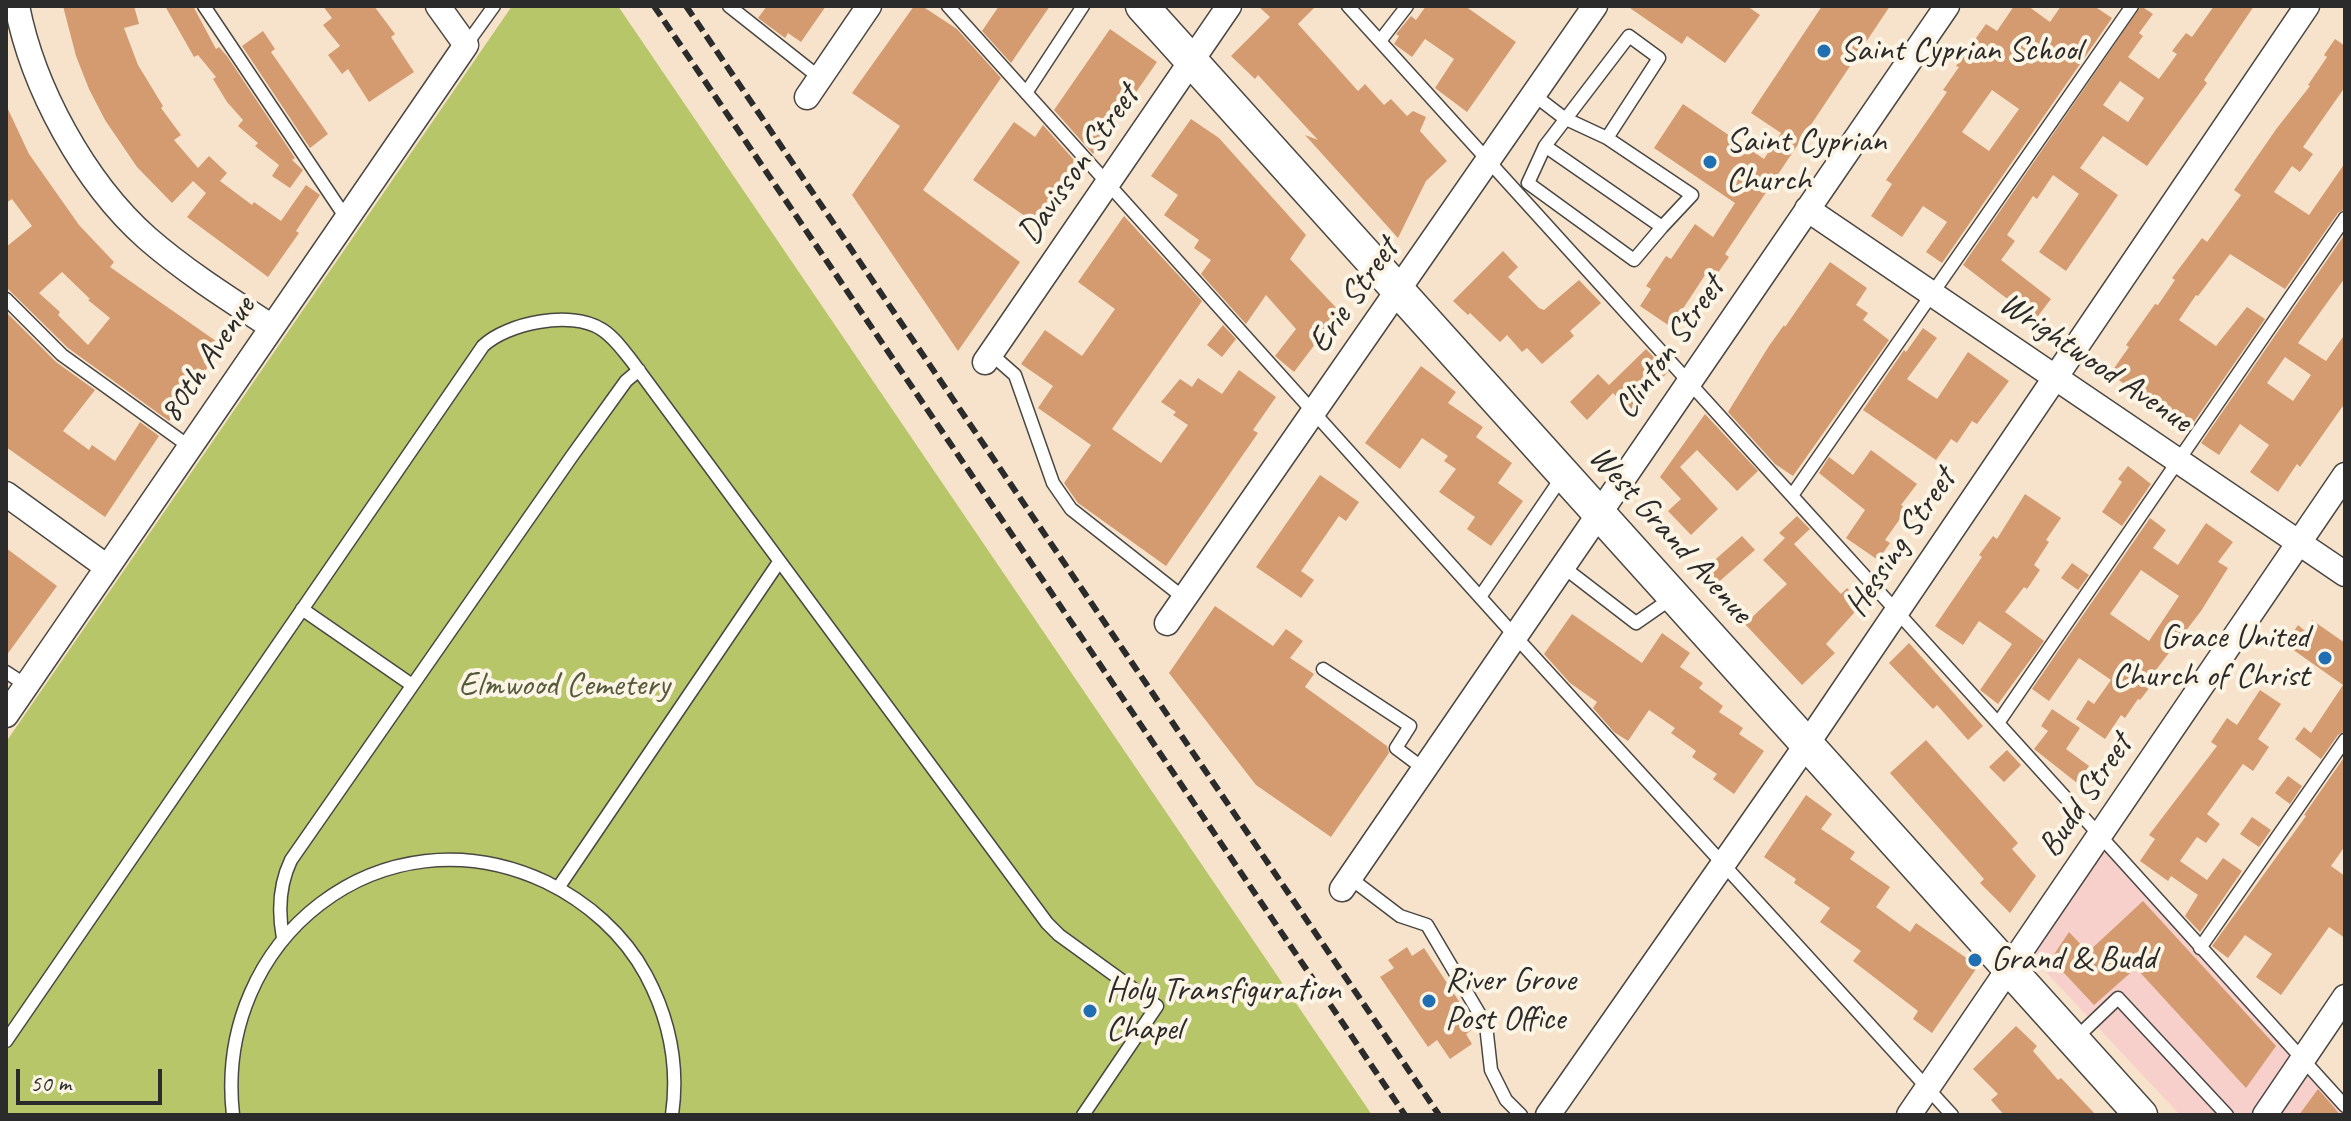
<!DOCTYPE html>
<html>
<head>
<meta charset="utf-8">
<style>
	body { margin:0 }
	#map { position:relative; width:2351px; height:1121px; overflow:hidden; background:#f7e3cb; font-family:Caveat,sans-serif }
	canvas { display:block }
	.frame { position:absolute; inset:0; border:8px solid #2b2b2b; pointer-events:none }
	.scale { position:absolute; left:16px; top:1069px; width:146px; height:36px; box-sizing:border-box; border:4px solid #2b2b2b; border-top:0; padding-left:10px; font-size:24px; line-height:28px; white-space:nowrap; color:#2b2b2b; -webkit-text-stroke:6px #fcf5e5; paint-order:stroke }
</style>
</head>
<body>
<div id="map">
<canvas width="2351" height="1121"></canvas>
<div class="frame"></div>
<div class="scale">50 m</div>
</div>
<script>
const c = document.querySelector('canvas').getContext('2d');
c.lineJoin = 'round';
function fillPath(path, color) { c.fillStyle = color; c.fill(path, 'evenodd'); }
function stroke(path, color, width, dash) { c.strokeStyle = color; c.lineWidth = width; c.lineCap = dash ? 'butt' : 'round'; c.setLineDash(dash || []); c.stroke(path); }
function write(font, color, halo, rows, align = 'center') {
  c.font = font + ' Caveat,sans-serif'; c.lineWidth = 8; c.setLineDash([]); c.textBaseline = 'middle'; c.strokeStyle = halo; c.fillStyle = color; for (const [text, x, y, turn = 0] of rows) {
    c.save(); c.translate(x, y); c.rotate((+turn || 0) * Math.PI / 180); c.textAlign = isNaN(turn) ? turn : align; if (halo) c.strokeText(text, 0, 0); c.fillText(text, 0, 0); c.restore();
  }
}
fillPath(new Path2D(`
	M2091,825L2345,1103V1115H2180L2014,938Z`), '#f7d0cb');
fillPath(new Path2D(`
	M512,6H618L1372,1115H6V742Z`), '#b6c668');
fillPath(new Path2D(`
	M63,6H134L139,24L124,28L138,65L163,106L161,108L181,135L174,140L198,168L209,156L227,173L220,181L252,205L254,202L281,221L306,185L320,195L296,231L299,233L268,277L187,217L206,193L193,181L172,203L137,167L105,120L89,89L76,56Z
	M165,6H193L216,49L219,47L227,56L295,158L292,160L303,170L290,188L272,176L279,165L255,146L258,143L238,126L243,120L227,102L213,79L216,77L198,55L194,57Z
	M323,6H374L395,34L391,37L414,72L369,102L348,69L342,74L328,55L340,46L323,25L332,18Z
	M767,6H826L801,42L788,33L785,38L758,18Z
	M914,6H922L957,29L1001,78L923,190L1020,262L958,351L852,195L900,126L852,93Z
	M999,6H1050L1011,63L982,31Z
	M1258,6H1316L1298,24L1358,91L1365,84L1384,105L1391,99L1407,116L1413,111L1426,117L1420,131L1447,161L1426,181L1398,238L1305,135L1318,140L1258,75L1255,79L1231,56L1270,17Z
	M1426,6H1465L1516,42L1467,112L1435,88L1454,59L1425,39L1412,57L1394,44L1399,36L1396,34L1411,16L1416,20Z
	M1627,6H1747L1760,15L1725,63L1687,36L1682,44Z
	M1822,6H1890L1725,254L1729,257L1715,277L1707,272L1671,327L1640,306L1651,289L1646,286L1666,256L1671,259L1695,224L1713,237L1735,203L1654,148L1683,104L1764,159L1781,133L1751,113Z
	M2014,6H2028L2050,22L2061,6H2094L2112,18L1942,263L1926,252L1947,222L1923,206L1902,237L1871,216L1892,184L1886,180L1947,92L1943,90L1959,67L1956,66L1986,24L1997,31ZM1992,90L2019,109L1989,151L1962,132Z
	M2141,6L2153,14L2139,33L2143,36L2128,57L2159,79L2177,54L2172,51L2186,33L2192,37L2214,6H2254L2204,80L2207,83L2147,166L2103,136L2080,168L2118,195L2066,271L2039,252L2079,194L2053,175L2037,199L2033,196L2007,235L2015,241L2001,260L2051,299L2035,320L1963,265ZM2120,81L2144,98L2128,122L2103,105Z
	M1110,29L1157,62L1093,154L1054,110Z
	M263,31L275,49L271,52L328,134L310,148L242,46Z
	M2335,39L2345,46V87L2303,147L2313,154L2300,172L2292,166L2274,192L2309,215L2345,163V209L2338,213L2285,289L2230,254L2198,296L2196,295L2179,320L2216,346L2247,307L2265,319L2189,429L2110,374L2129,347L2126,345L2155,304L2158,305L2175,280L2172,278L2202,238L2207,242L2241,195L2234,190L2277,128L2310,86L2308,85L2327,57L2324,55Z
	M6,105L29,154L79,225L114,262L110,267L223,346L169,421L68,348L6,287V247L32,226L12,199L6,203ZM62,272L90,299L88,300L110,318L88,345L58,315L60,312L39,293Z
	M1191,119L1219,138L1306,235L1290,259L1345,317L1327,333L1325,331L1294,372L1275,356L1296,329L1266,295L1246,324L1201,274L1211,260L1194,248L1199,240L1164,215L1178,195L1151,176Z
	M1014,122L1035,137L1043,125L1082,169L1042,228L973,180Z
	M1124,216L1202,301L1112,429L1161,463L1188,425L1173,415L1176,412L1161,402L1180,379L1192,387L1198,378L1222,394L1239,370L1276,397L1253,430L1258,433L1166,566L1078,503L1064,483L1091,445L1038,408L1053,386L1021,364L1045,330L1082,356L1115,309L1078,282Z
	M2345,234V278L2298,343L2326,361L2345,334V403L2300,467L2297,464L2278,492L2250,472L2269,445L2240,424L2219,455L2201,443ZM2285,357L2311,375L2293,401L2267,383Z
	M1503,251L1518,267L1508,277L1539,308L1544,310L1579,280L1601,303L1570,331L1574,336L1542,364L1527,348L1522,352L1507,335L1500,342L1470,313L1468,315L1453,301Z
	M1830,262L1867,288L1856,305L1868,313L1863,320L1889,340L1793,476L1775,464L1728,412L1769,346L1784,325L1785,327Z
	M8,314L56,362L95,390L63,431L89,450L92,445L115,461L140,422L159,436L105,517L6,447V316Z
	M1223,325L1236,339L1222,357L1207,345Z
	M1923,328L1937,338L1907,379L1937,399L1968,352L2009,381L1977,424L1972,421L1957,443L1951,439L1936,460L1863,410L1904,350L1906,352Z
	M1646,349L1668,372L1630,410L1613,393L1587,420L1570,402L1598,374L1609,385Z
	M1421,366L1456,392L1448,403L1483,427L1476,437L1512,463L1498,483L1523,501L1491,546L1467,529L1475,517L1439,492L1456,469L1444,461L1448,456L1422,438L1400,469L1365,443Z
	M1705,414L1758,471L1737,491L1697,450L1680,467L1718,509L1691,535L1668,511L1681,499L1660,477Z
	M1871,450L1917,484L1901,505L1907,509L1885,540L1890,543L1878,560L1846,538L1865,510L1819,473L1829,457L1853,475Z
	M2128,466L2151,484L2122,526L2102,512L2122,482L2118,479Z
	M1320,475L1359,502L1346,521L1339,516L1301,571L1314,580L1301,598L1256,567Z
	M2025,494L2061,518L2046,540L2049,542L2034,565L2040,570L2027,589L2024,587L2005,612L2044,641L1998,704L1980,690L2012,644L1979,621L1963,645L1935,626L1982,557L1979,555L1993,536L1997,539Z
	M1797,516L1810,529L1794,544L1841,594L1847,588L1862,604L1826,644L1835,653L1802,685L1745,624L1787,584L1763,560L1785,538L1779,533Z
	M2150,518L2166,530L2153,548L2178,565L2206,523L2233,542L2218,562L2228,568L2201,611L2149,679L2154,682L2140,700L2138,699L2125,718L2121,715L2105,739L2076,719L2088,700L2094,704L2111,680L2079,658L2049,701L2032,689ZM2141,570L2179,596L2149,641L2110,614Z
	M1742,536L1755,550L1713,587L1701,572Z
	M6,548L57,586L6,656Z
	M2072,563L2089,575L2078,590L2061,578Z
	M1215,606L1273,646L1286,629L1303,641L1290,658L1314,674L1305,687L1387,746L1389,753L1331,837L1256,785L1169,673Z
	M1572,614L1642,663L1662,633L1690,653L1680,667L1703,683L1699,688L1723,706L1719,712L1743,728L1739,734L1764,751L1734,794L1713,779L1717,774L1692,757L1696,751L1671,733L1675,728L1649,710L1628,741L1614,732L1593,708L1597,702L1570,683L1544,654Z
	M2312,620L2345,643V731L2338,735L2321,759L2295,739L2304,727L2311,733L2343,685L2285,644L2298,625L2305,631Z
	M1909,643L1983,726L1968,740L1937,705L1933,709L1889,663Z
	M2260,690L2281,704L2258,739L2269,747L2253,771L2243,764L2207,814L2220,824L2206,843L2197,837L2180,861L2207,880L2223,858L2242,871L2200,932L2185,916L2198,895L2171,876L2168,881L2140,861L2155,839L2149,835L2217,746L2211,742L2227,718L2237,725Z
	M2052,709L2080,728L2066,749L2089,766L2077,783L2034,749L2048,731L2041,726Z
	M1926,740L2018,843L2012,849L2036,876L2010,913L1980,883L1984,879L1890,773Z
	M2007,750L2021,765L2004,782L1989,767Z
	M2345,756V846L2331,866L2345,876V938L2329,927L2281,995L2256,977L2272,954L2245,935L2228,958L2212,946L2306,816L2304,815Z
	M2288,776L2302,786L2290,804L2275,793Z
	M1806,795L1832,814L1821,829L1855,852L1850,859L1890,887L1876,907L1910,932L1916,923L1978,966L1932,1033L1913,1019L1918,1011L1853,961L1861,951L1820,922L1830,908L1794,883L1796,879L1764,857Z
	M2252,817L2271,830L2259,847L2240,834Z
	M2143,901L2276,1046L2246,1088L2136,968L2094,1005L2051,959L2069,932L2088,952Z
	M1407,947L1412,956L1424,948L1476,1027L1466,1034L1472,1044L1450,1059L1437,1040L1428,1047L1380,977L1394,968L1388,960Z
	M2016,1026L2037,1046L2033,1051L2058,1080L2061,1078L2096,1115H2004L1991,1100L1998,1094L1973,1069Z
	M2318,1089L2333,1106L2340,1115H2299Z`), '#d49b70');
const service = new Path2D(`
	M204,6L346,218
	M729,6L820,78
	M948,6L1515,636L1952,1115
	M1348,6L2345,1106
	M1629,36L1659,58L1607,138L1692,195L1662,227L1545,146Z
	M1380,41L1407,6
	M466,45L494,6
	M1026,93L1083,6
	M1534,95L1564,118L1607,138
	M1545,146L1528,183L1634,260L1662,227
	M6,299L62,355L190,447
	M990,353L1015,375L1053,483L1071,509L1184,598
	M1793,494L2132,6
	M1562,566L1636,623L1672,598
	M1480,597L1562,477
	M302,609L412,685
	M1323,669L1410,726L1396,748L1424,769
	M6,672L26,685
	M1998,723L2345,218
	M1350,878L1400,916L1427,925L1486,1025L1491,1070L1506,1100L1521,1115
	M558,888L779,562
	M283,938C278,911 279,885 291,860L572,456L626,381L639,370
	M2200,948L2345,740
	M2074,1040L2118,998L2227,1115
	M6,1041L483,346C507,323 571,310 601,329C613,336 622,349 631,360L1047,923L1059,935L1157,1006L1083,1115
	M233,1115C213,939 382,805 546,882C587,902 624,934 646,975C669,1018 679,1066 672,1115`);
const minor = new Path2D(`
	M17,6C33,88 84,182 147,238C186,272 229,299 272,327
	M807,97L869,6
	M1807,209L2345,574
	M985,362L1229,6
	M6,494L107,567
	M1167,623L1595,6
	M6,715L466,45L438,6
	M1342,889L1947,6
	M1548,1115L1807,744L2307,6
	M1909,1115L2345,475
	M2265,1115L2345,997`);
const secondary = new Path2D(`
	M1142,6L2141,1115`);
stroke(service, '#4a4743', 15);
stroke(minor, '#4a4743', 27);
stroke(secondary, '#4a4743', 35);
stroke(service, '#fff', 12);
stroke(minor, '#fff', 24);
stroke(secondary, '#fff', 32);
stroke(new Path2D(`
	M654,6L1405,1115
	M686,6L1439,1115`), '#2b2b2b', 6, [12, 6]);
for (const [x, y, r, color] of [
	[1824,51,8,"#1f6fb2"],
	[1710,162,8,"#1f6fb2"],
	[2325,658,8,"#1f6fb2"],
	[1975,960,8,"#1f6fb2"],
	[1429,1001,8,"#1f6fb2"],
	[1090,1011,8,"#1f6fb2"]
]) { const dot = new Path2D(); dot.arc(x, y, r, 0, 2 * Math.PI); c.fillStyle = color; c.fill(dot); stroke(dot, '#fcf5e5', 3); }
write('34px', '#2b2b2b', '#fcf5e5', [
	["Saint Cyprian School",1840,51],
	["Saint Cyprian",1726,142],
	["Church",1726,181],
	["Grace United",2309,638,"right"],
	["Church of Christ",2309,677,"right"],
	["Grand & Budd",1991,960],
	["River Grove",1445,981],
	["Post Office",1445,1020],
	["Holy Transfiguration",1106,991],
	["Chapel",1106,1030]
], 'left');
write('34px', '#2b2b2b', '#fcf5e5', [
	["Davisson Street",1079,165,-55],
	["Erie Street",1354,296,-55],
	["Clinton Street",1670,348,-55],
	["80th Avenue",208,360,-56],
	["Wrightwood Avenue",2095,363,34],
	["West Grand Avenue",1670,535,48],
	["Hessing Street",1901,543,-56],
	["Budd Street",2086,796,-56]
]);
write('34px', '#555a3d', '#fcf5e5', [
	["Elmwood Cemetery",564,686]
]);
</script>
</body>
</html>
